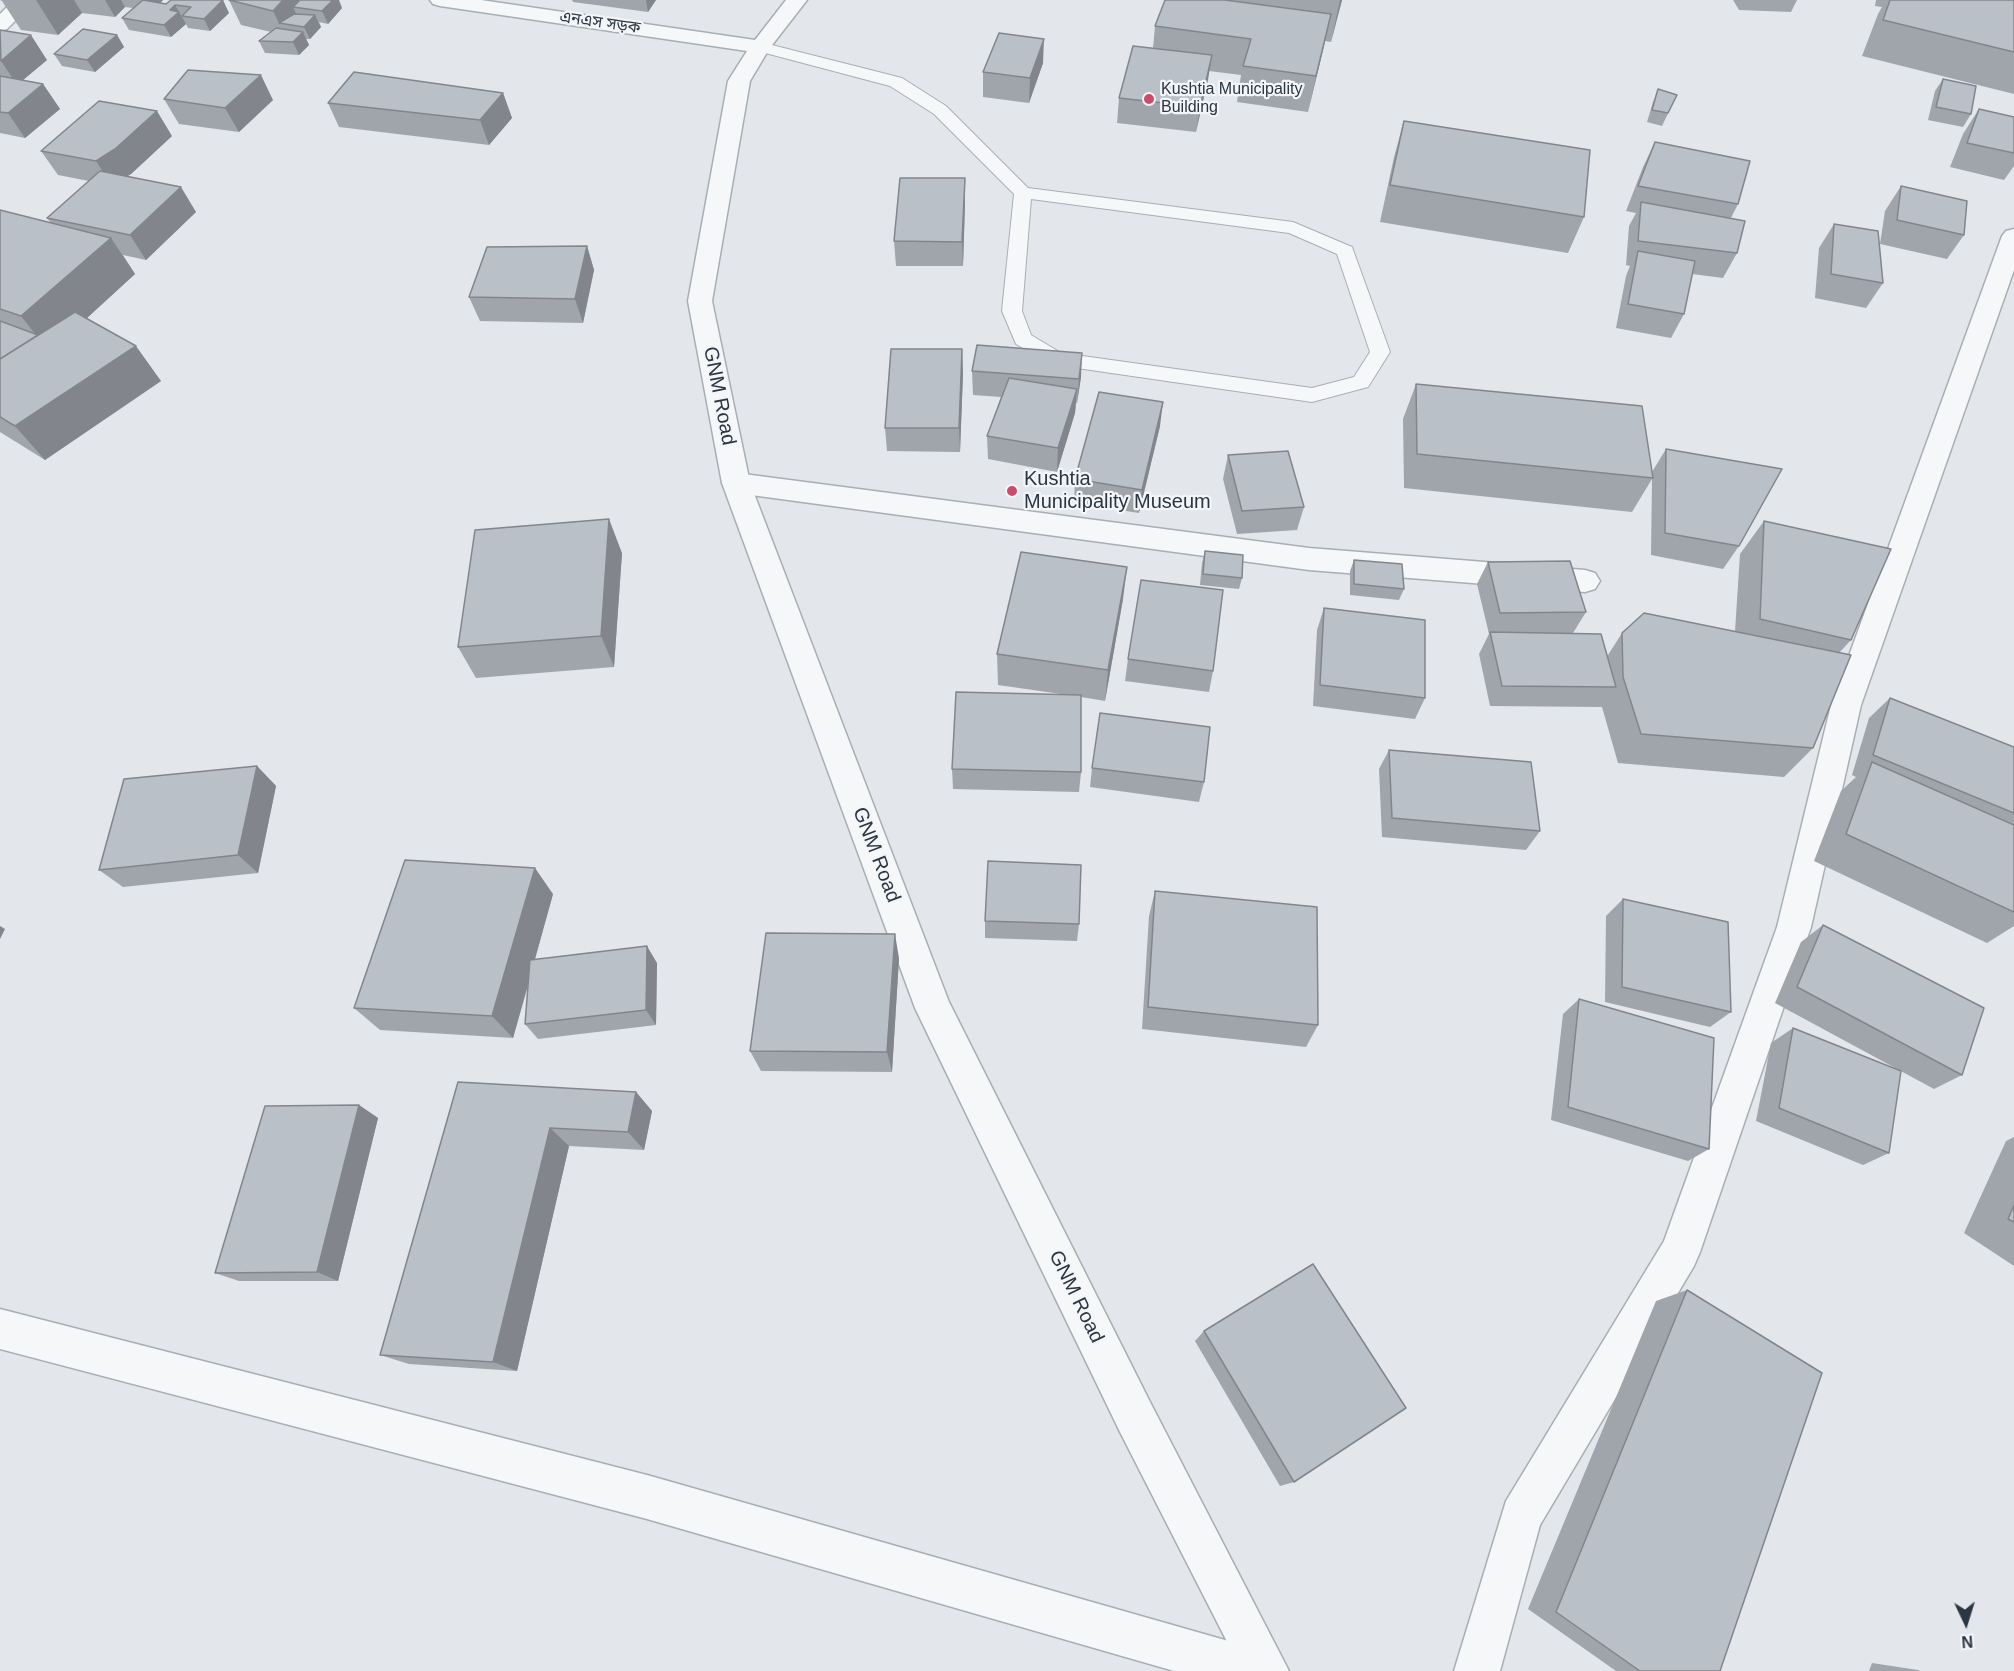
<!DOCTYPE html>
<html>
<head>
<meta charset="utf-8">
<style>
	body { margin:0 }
	#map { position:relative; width:2014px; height:1671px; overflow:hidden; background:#e3e7eb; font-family:Helvetica,sans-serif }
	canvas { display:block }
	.north { position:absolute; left:1936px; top:1593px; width:60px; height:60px; -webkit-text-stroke:4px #f3f5f8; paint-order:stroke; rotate:176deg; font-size:16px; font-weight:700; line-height:24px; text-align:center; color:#2b3643 }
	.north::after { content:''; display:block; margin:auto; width:21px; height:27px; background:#2b3643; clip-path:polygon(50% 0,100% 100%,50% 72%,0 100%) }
</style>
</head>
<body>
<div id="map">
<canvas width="2014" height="1671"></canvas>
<div class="north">N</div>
</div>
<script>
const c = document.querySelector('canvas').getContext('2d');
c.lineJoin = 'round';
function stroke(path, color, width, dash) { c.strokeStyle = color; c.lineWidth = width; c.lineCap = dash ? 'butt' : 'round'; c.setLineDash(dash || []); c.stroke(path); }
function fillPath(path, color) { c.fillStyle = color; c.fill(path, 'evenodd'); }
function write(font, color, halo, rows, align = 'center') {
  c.font = font + ' Helvetica,"Noto Sans Bengali",sans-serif'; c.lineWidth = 4.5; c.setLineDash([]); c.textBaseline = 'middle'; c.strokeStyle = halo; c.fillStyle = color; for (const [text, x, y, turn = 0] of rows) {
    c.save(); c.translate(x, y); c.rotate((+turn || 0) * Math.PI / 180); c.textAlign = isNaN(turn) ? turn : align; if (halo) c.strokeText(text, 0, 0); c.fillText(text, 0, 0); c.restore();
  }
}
const service = new Path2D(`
	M760,42L902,78L946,106L1028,188L1293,222L1352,247L1390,352L1368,387L1312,402L1049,364L1016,344L1002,311L1014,194L934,114L890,86L754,50L752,47L754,44ZM1031,199L1289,233L1337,254L1370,352L1354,377L1312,388L1061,353L1031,335L1022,311Z`);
const minor = new Path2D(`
	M14,0H36L7,29L0,31V14Z
	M2014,229V270L1861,705L1811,927L1700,1252L1694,1266L1540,1525L1500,1671H1454L1506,1501L1664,1241L1777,927L1831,705L2002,236L2006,231Z
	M736,473L1309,548L1585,570L1595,573L1600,581L1595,589L1585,592L1309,570L736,493L726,490L722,483L726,476Z
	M0,1309L647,1475L1253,1648L1269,1655L1276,1671H1174L647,1519L0,1349Z`);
const tertiary = new Path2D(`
	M430,0H481L755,40L786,0H807L769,49L750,81L712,301L750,483L949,1002L1150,1402L1289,1671H1242L1120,1432L915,1008L722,483L688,301L728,81L747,51L440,6L433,4Z`);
stroke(service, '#a8aeb5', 2);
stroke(minor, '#a8aeb5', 3);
stroke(tertiary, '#a8aeb5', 3);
fillPath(service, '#f6f7f9');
fillPath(minor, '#f6f7f9');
fillPath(tertiary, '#f6f7f9');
fillPath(new Path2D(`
	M0,0H163L160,3L166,4L171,0L229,13L210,31L188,28L183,18L186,24L171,37L129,30L122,18L133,8L125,7L115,17L82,13L58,35L21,30L2,1Z
	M229,0L342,8L328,24L319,22L321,27L310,39H306L309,45L299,55L265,53L259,41L271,32L241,25Z
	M572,0H656L648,12L573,2Z
	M1165,0H1342L1331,42L1325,41L1308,112L1237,102L1241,75L1209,71L1196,132L1117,123L1119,98L1153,48L1155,26Z
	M1733,0H1797L1791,12L1739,10Z
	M1876,0H2014V94L1862,56L1878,14L1882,7L1875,6Z
	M0,30L47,60L23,80L43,84L60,109L25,138L0,133Z
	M117,35L124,47L95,72L62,66L54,54Z
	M1043,63L1029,103L983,97V72Z
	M1943,79L1971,114L1963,127L1928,120L1935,91Z
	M1658,89L1677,95L1662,126L1647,122L1653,102Z
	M503,93L512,118L489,145L339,127L328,103Z
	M164,99L273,100L239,132L179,124Z
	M1979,109L2014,117V166L2004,180L1950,167L1963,134Z
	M1404,121L1584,217L1568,253L1380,222L1394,157Z
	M172,136L131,174L127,176L196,212L146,260L123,255L135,274L87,318L161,381L45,460L0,432V210L51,223L47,218L89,181L58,175L41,151Z
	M1655,142L1738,204L1731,218L1737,253L1723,278L1692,274L1684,314L1671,338L1616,328L1626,276L1630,266L1626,265L1629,226L1636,213L1626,211L1643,167Z
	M965,178V203L963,266H896L894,241Z
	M1901,186L1964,235L1947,259L1880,244L1885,211Z
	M1834,224L1883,283L1866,308L1815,298L1819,248Z
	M587,246L594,270L583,323L480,321L469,297Z
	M962,349L963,373L960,452L887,451L885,428Z
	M972,371L1081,377L1077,403H1076L1075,413L1057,472L988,459L987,436L1001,397L973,395Z
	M1416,384L1652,476V472L1666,449L1739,546L1723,569L1651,555L1652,479L1632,512L1404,488L1403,419Z
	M1160,426L1139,513L1074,503L1075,479Z
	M1228,455L1304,507L1297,530L1237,534L1223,479Z
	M1764,521L1851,640L1839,653L1813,748L1784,777L1618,763L1602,707L1490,706L1479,654L1489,634L1477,584L1488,562L1586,612L1573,633L1608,655L1622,633L1735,631L1740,554Z
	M1205,551L1242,578L1239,589L1200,585L1202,563Z
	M622,553L614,667L476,678L458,647Z
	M1354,560L1404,589L1399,600L1350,595V571Z
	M1123,599L1105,701L1081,697V772L1079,792L953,789L952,769L1061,694L998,685L997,654Z
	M1324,608L1425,698L1415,719L1313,706L1317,630Z
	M1128,659L1213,671L1209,692L1125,681Z
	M1890,698L2014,747V926L1987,943L1814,861L1841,791L1856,777L1852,775L1869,718Z
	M1389,750L1540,831L1526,850L1382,837L1379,769Z
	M257,766L276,786L258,873L123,887L99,870Z
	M1092,768L1204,782L1199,802L1090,787Z
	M1155,891L1318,1025L1306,1047L1142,1029L1149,916Z
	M553,894L535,959L657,963L656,1025L538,1039L525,1024L528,986L513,1038L380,1030L354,1008Z
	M1623,899L1731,1012L1710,1027L1605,1002L1606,916Z
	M985,921L1079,924L1077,941L985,938Z
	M1823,925L1962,1075L1934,1089L1775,1003L1801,942Z
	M899,958L892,1072L761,1071L750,1051Z
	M1579,999L1709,1149L1688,1161L1551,1120L1563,1014Z
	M1793,1028L1889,1153L1863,1165L1756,1121L1771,1043Z
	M458,1082L636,1092L652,1111L644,1150L569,1146L517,1371L409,1364L380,1355Z
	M359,1105L378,1118L338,1281H239L215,1273Z
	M2014,1137V1266L1964,1233L2006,1141Z
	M1687,1290L1720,1671H1616L1528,1609L1656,1301Z
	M1204,1331L1294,1482L1280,1486L1195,1341Z
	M1872,1663L1918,1670L1920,1671H1869Z`), '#a0a5ac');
fillPath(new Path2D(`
	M36,0H74L82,13L58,35Z
	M105,0H121L125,7L115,17Z
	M146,0H163L152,11Z
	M223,0L229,13L210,31L204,19Z
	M283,0H313L293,7L299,20L279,23L273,11Z
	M333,0H339L342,8L328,24L322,11Z
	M646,0H656L648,12Z
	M1340,0H1342L1331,42Z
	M175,5L186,24L171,37L164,25L170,10Z
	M1331,14L1323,50L1308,112L1316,76Z
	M315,15L321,27L310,39L304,27Z
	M303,32L309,45L299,55L293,42Z
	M31,35L47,60L17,85L1,61Z
	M117,35L124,47L95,72L87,60Z
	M1044,39L1043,63L1029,103L1030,78Z
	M1212,55L1208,80L1196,132L1200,107Z
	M261,75L273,100L239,132L225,108Z
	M43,84L60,109L25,138L8,113Z
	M503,93L512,118L489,145L480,120Z
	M157,111L172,136L131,174L112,186L96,161Z
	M965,178V203L963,266L962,242Z
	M181,187L196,212L146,260L130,235Z
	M111,238L135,274L52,350L39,339L21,316Z
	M587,246L594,270L583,323L575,299Z
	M136,346L161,381L45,460L15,426Z
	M962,349L963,373L960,452L959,428Z
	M1082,353L1081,377L1077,403L1079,379Z
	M1077,389L1075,413L1057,472L1058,448Z
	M1163,402L1160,426L1139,513L1142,490Z
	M609,519L622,553L614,667L601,636Z
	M1127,567L1123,599L1105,701L1108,670Z
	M257,766L276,786L258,873L238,855Z
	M535,868L553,894L513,1038L492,1016Z
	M0,926L5,929L0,939Z
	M895,934L899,958L892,1072L887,1052Z
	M647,946L657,963L656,1025L646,1010Z
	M636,1092L652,1111L644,1150L628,1132Z
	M359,1105L378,1118L338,1281L317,1272Z
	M550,1128L569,1146L517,1371L493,1362Z`), '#82868c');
const building = new Path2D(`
	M143,0L166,4L171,0H223L204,19L182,16L191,7L175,5L170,10L179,12L164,25L122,18Z
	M229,0H283L273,11Z
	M300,0H333L322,11L293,7Z
	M1165,0H1225L1331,14L1316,76L1243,66L1251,39L1155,26Z
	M1890,0H2014V52L1883,20Z
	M294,14L315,15L304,27L279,23Z
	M276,28L303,32L293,42L259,41Z
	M83,29L117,35L87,60L54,54Z
	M0,30L31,35L1,61Z
	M999,33L1044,39L1030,78L983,72Z
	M1133,46L1212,55L1200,107L1119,98Z
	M188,70L261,75L225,108L164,99Z
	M354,72L503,93L480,120L328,103Z
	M0,76L43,84L8,113L0,112Z
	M1943,79L1976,86L1971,114L1936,107Z
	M1658,89L1677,95L1668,113L1652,110Z
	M99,101L157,111L115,149L96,161L41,151Z
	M1979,109L2014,117V153L1967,143Z
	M1404,121L1590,150L1584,217L1390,185Z
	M1655,142L1750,161L1738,204L1638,186Z
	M100,171L181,187L130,235L47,218Z
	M900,178H965L962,242L894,241Z
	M1901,186L1967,201L1964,235L1897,220Z
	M1641,202L1745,221L1737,253L1638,241Z
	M0,210L111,238L21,316L0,309Z
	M1834,224L1878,231L1883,283L1831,274Z
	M587,246L575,299L469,297L487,247Z
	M1638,251L1695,261L1684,314L1628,304Z
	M75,312L136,346L15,426L0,417V359Z
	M0,321L38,335L0,359Z
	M977,345L1082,353L1079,379L972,371Z
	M891,349H962L959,428H885Z
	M1009,378L1077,389L1058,448L987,436Z
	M1416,384L1642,406L1653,478L1417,454Z
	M1099,392L1163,402L1142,490L1075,479Z
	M1666,449L1782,469L1739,546L1665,533Z
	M1288,451L1304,507L1242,511L1228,455Z
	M609,519L601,636L458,647L475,530Z
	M1764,521L1891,549L1851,640L1760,619Z
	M1205,551L1243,555L1242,578L1203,574Z
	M1021,552L1127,567L1108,670L997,654Z
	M1354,560L1402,564L1404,589L1354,584Z
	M1570,561L1586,612L1500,613L1488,562Z
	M1141,580L1223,590L1213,671L1128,659Z
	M1324,608L1425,620V698L1320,685Z
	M1644,613L1851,655L1813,748L1641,734L1623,677L1622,633Z
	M1490,632L1601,634L1616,687L1502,686Z
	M956,692L1081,695V772L952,769Z
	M1890,698L2014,747V813L1873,755Z
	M1100,713L1210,727L1204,782L1092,768Z
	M1389,750L1531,762L1540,831L1392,818Z
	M1872,762L2014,825V912L1846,834Z
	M257,766L238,855L99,870L124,779Z
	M405,860L535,868L492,1016L354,1008Z
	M988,861L1081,865L1079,924L985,921Z
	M1155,891L1317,907L1318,1025L1148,1007Z
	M1623,899L1728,922L1731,1012L1622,987Z
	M1823,925L1984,1008L1962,1075L1797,987Z
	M766,933L895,934L887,1052L750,1051Z
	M647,946L646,1010L525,1024L530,960Z
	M1579,999L1714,1038L1709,1149L1568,1107Z
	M1793,1028L1901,1071L1889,1153L1779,1108Z
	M458,1082L636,1092L628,1132L550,1128L493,1362L380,1355Z
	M359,1105L317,1272L215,1273L265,1106Z
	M2014,1205V1222L2008,1219Z
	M1313,1264L1406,1408L1294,1482L1204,1331Z
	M1687,1290L1822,1373L1720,1671H1640L1556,1612Z`);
fillPath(building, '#bac0c8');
stroke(building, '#82868c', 1.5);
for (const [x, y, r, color] of [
	[1149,99,6,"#ce4a69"],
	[1012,491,6,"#ce4a69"]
]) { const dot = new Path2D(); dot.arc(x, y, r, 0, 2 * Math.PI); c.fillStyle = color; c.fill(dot); stroke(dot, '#f3f5f8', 2); }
write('16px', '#2b3643', '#f3f5f8', [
	["এনএস সড়ক",600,23,8]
]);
write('16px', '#2b3643', '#f3f5f8', [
	["Kushtia Municipality",1161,90],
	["Building",1161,108]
], 'left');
write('20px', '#2b3643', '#f3f5f8', [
	["GNM Road",719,396,79],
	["GNM Road",876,855,69],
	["GNM Road",1076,1297,64]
]);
write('20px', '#2b3643', '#f3f5f8', [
	["Kushtia",1024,479],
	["Municipality Museum",1024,502]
], 'left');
</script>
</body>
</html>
